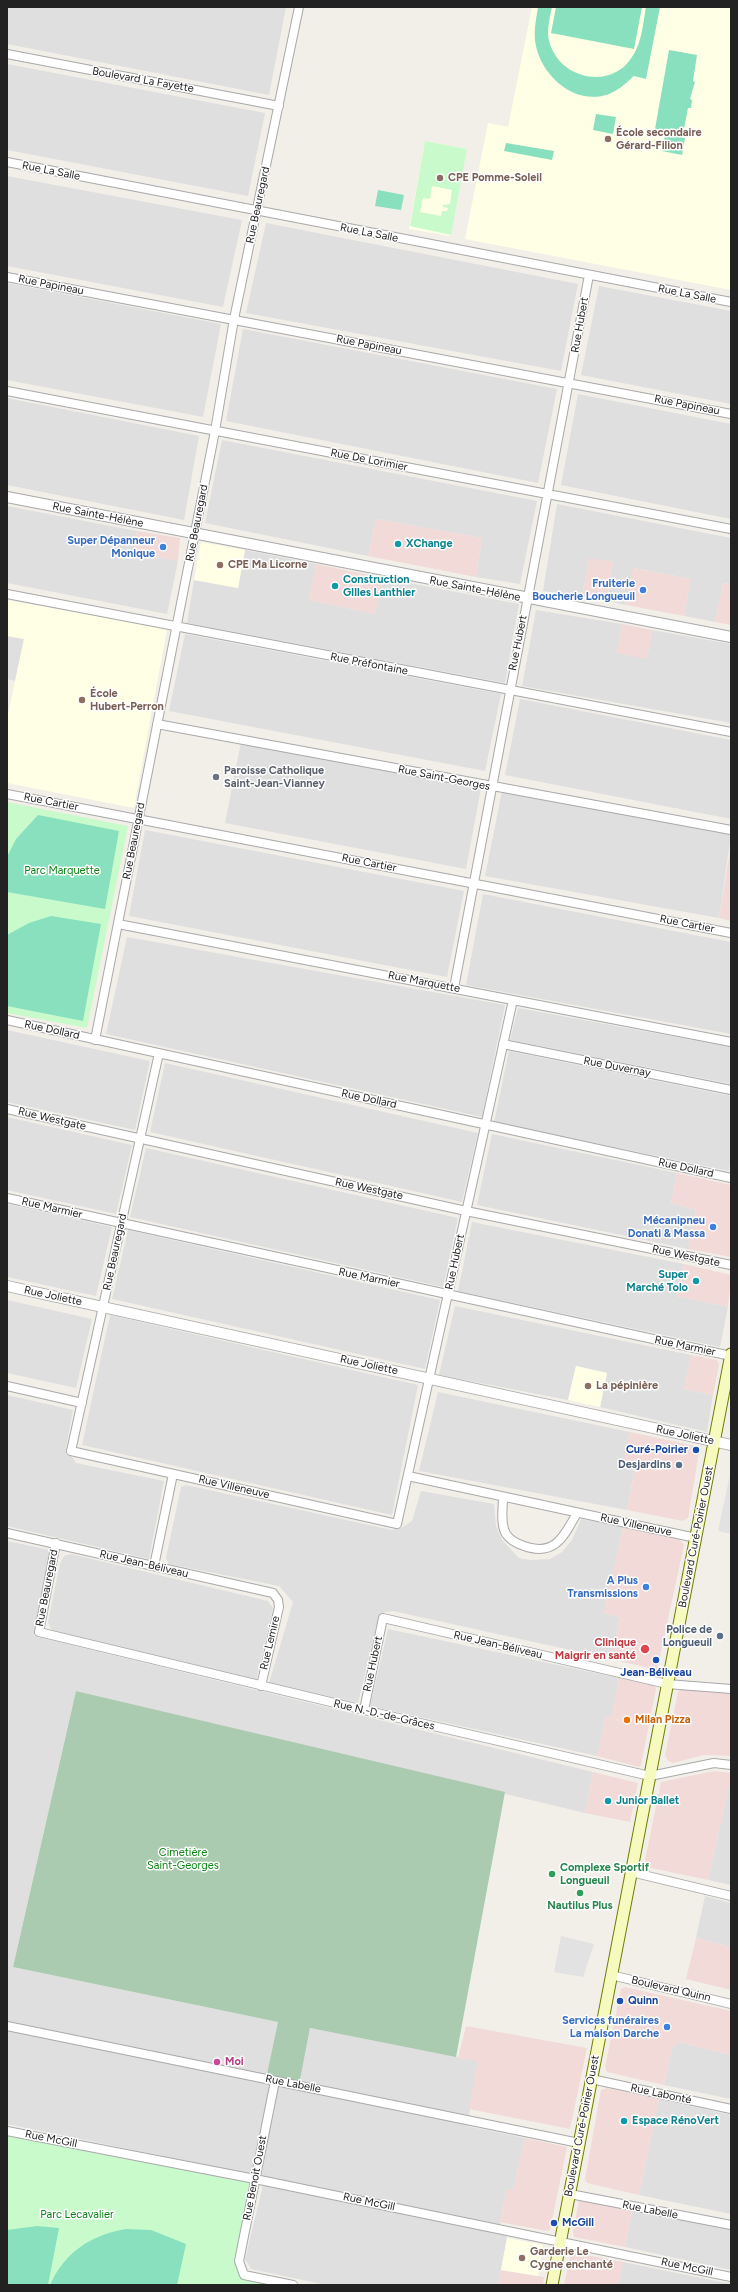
<!DOCTYPE html>
<html>
<head>
<meta charset="utf-8">
<style>
	body { margin:0 }
	#map { position:relative; width:738px; height:2292px; overflow:hidden; background:#f2efe9; font-family:Figtree,sans-serif }
	canvas { display:block }
	.frame { position:absolute; inset:0; border:8px solid #222; pointer-events:none }
</style>
</head>
<body>
<div id="map">
<canvas width="738" height="2292"></canvas>
<div class="frame"></div>
</div>
<script>
const c = document.querySelector('canvas').getContext('2d');
c.lineJoin = 'round';
function fillPath(path, color) { c.fillStyle = color; c.fill(path, 'evenodd'); }
function stroke(path, color, width, dash) { c.strokeStyle = color; c.lineWidth = width; c.lineCap = dash ? 'butt' : 'round'; c.setLineDash(dash || []); c.stroke(path); }
function write(font, color, halo, rows, align = 'center') {
  c.font = font + ' Figtree,sans-serif'; c.lineWidth = 3; c.setLineDash([]); c.textBaseline = 'middle'; c.strokeStyle = halo; c.fillStyle = color; for (const [text, x, y, turn = 0] of rows) {
    c.save(); c.translate(x, y); c.rotate((+turn || 0) * Math.PI / 180); c.textAlign = isNaN(turn) ? turn : align; if (halo) c.strokeText(text, 0, 0); c.fillText(text, 0, 0); c.restore();
  }
}
fillPath(new Path2D(`
	M7,7H286L269,95L7,44Z
	M7,64L265,113L248,196L7,150Z
	M7,176L242,220L223,307L7,266Z
	M266,223L578,284L561,371L246,313Z
	M7,283L221,324L203,417L7,380Z
	M599,286L731,311V404L581,375Z
	M243,329L557,389L538,483L226,421Z
	M578,394L731,424V519L561,485Z
	M7,398L199,436L184,520L7,485Z
	M222,440L537,501L520,584L476,577L482,538L376,519L368,556L205,523Z
	M557,504L731,538V584L723,583L715,622L684,616L691,579L634,568L626,605L607,601L613,562L589,559L582,597L543,591Z
	M7,506L137,531L133,552L178,561L167,614L7,583Z
	M245,550L316,564L309,600L375,614L383,578L519,604L505,683L187,623L194,580L238,588Z
	M536,610L622,624L617,653L647,658L652,630L731,644V723L522,686Z
	M185,634L501,694L485,771L169,711Z
	M7,636L24,639L15,681L7,679Z
	M520,699L731,740V819L505,775Z
	M241,742L481,788L466,869L225,823Z
	M502,791L731,835L719,918L485,876Z
	M145,830L464,891L447,977L129,916Z
	M483,894L731,942V1034L466,985Z
	M127,937L505,1005L482,1117L106,1034Z
	M518,1008L731,1047V1084L510,1040Z
	M7,1030L150,1061L135,1130L7,1102Z
	M509,1051L731,1096V1157L729,1171L494,1122Z
	M165,1063L478,1133L462,1202L150,1132Z
	M7,1117L132,1145L116,1214L7,1190Z
	M492,1134L677,1173L671,1203L696,1210L688,1249L477,1205Z
	M146,1148L458,1218L443,1287L130,1217Z
	M7,1204L112,1227L96,1296L7,1277Z
	M472,1222L684,1264L677,1296L728,1307L720,1347L458,1291Z
	M128,1230L440,1300L425,1369L112,1299Z
	M7,1300L92,1319L76,1388L7,1373Z
	M455,1306L691,1355L684,1389L713,1395L707,1432L600,1407L607,1373L576,1366L568,1400L439,1375Z
	M110,1315L418,1385L392,1515L82,1445Z
	M438,1392L630,1432L623,1466L635,1468L627,1510L419,1471Z
	M7,1395L73,1410L66,1448L76,1463L164,1481L149,1559L7,1526Z
	M186,1485L392,1530L403,1527L412,1521L421,1491L494,1504L496,1526L502,1540L519,1558L530,1560L550,1559L562,1552L572,1540L581,1519L623,1527L604,1613L620,1617L611,1659L393,1611L384,1612L378,1619L358,1703L269,1683L293,1602L279,1586L169,1564L166,1558L181,1487Z
	M7,1541L50,1550L34,1636L593,1772L585,1813L76,1691L13,1967L278,2022L267,2079L299,2085L310,2028L479,2061L467,2126L525,2138L513,2190L507,2189L500,2222L507,2238L498,2285H326L251,2269L245,2259L265,2177L7,2124V2029L239,2073L7,2021Z
	M71,1554L268,1601L273,1608L256,1681L52,1631L48,1622L60,1563L64,1556Z
	M388,1629L619,1678L612,1717L606,1716L597,1756L370,1706Z
	M731,1777V1885L708,1880Z
	M705,1896L731,1903V1947L696,1938Z
	M679,2042L731,2055V2099L664,2085L672,2048Z
	M659,2099L731,2115V2214L639,2195Z
	M633,2207L731,2228V2270L625,2247Z
	M623,2262L731,2284V2285H618Z`), '#e0dfdf');
fillPath(new Path2D(`
	M376,519L482,538L476,577L368,556Z
	M137,531L180,538L178,561L133,552Z
	M589,558L613,562L607,601L582,597Z
	M316,564L383,578L375,614L309,600Z
	M633,568L691,579L684,616L626,605Z
	M723,583L731,584V625L715,622Z
	M622,624L652,630L647,659L617,653Z
	M731,845V921L719,918Z
	M677,1173L731,1185V1257L688,1249L696,1210L671,1203Z
	M684,1264L731,1275L728,1307L677,1296Z
	M691,1355L717,1360L719,1365L713,1395L684,1389Z
	M630,1432L700,1447L688,1518L683,1521L627,1510L635,1469L622,1466Z
	M623,1527L680,1540L684,1545L657,1670L611,1659L620,1617L604,1613Z
	M619,1678L655,1686L656,1689L641,1765L639,1767L597,1756L606,1716L612,1717Z
	M681,1689L731,1694V1756L704,1755L673,1763L668,1761L665,1755L678,1692Z
	M714,1771L731,1773V1777L708,1880L647,1867L645,1860L661,1782Z
	M593,1772L638,1783L630,1822L585,1813Z
	M696,1938L731,1947V1990L686,1979Z
	M625,1987L731,2011V2055L679,2042L672,2048L664,2085L607,2072L605,2067L621,1989Z
	M466,2026L587,2048L570,2129L469,2109L478,2061L458,2058Z
	M607,2088L659,2099L639,2195L587,2183L585,2179L601,2090Z
	M525,2138L567,2147L550,2230L547,2231L500,2222L507,2189L513,2190Z
	M579,2200L633,2207L625,2247L574,2237L573,2232Z
	M571,2252L623,2262L618,2285H564Z
	M501,2270L544,2277L543,2285H498Z`), '#f2dad9');
fillPath(new Path2D(`
	M532,7H731V290L465,239L488,123L508,127Z
	M425,141L467,149L450,236L409,229Z
	M201,542L245,550L238,588L194,580Z
	M7,600L167,629L134,808L7,783V719L24,639L7,636Z
	M576,1366L607,1373L600,1407L568,1400Z
	M507,2238L543,2245L538,2276L501,2270Z`), '#ffffe5');
fillPath(new Path2D(`
	M76,1691L505,1792L456,2057L310,2028L299,2085L266,2079L278,2022L13,1967Z`), '#aacbaf');
fillPath(new Path2D(`
	M425,141L467,149L451,235L410,226ZM432,186L452,190L450,204L443,205V207L448,208L447,211H442L441,216L420,212L423,198L430,199Z
	M7,802L128,826L87,1028L7,1013Z
	M7,2131L255,2179L239,2261L244,2275L293,2285H7Z`), '#c8facc');
fillPath(new Path2D(`
	M538,7H552C549,21 545,36 552,49C566,81 613,88 632,57C642,43 643,23 646,7H660L646,79L634,76C626,83 619,90 609,94C576,106 543,78 536,46C533,33 536,20 538,7Z
	M556,7H642L634,49L551,33Z
	M669,50L697,55L693,81L695,82L690,99L692,100L691,108H688L683,134L655,129Z
	M596,114L616,117L613,134L593,130Z
	M665,135L685,138L682,155L662,151Z
	M506,143L554,151L552,160L504,151Z
	M378,190L404,195L401,210L375,206Z
	M38,815L119,831L105,909L7,892V857L16,839Z
	M51,916L101,924L83,1021L7,1006V935L29,923Z
	M37,2226L59,2228L48,2285H7V2230Z
	M126,2229L151,2230L186,2244L177,2285H50C65,2252 91,2235 126,2229Z`), '#88e0be');
fillPath(new Path2D(`
	M731,1470V1534L718,1531Z
	M561,1936L594,1944L583,1977L554,1972Z`), '#e2e2e2');
const minor = new Path2D(`
	M7,54L279,106
	M7,162L731,302
	M7,277L731,414
	M7,391L731,529
	M7,594L731,732
	M157,724L731,830
	M7,794L731,933
	M118,924L731,1042
	M454,988L589,275
	M7,1020L731,1178
	M95,1040L215,431L234,319L299,7
	M503,1044L731,1090
	M159,1053L71,1451L397,1524L513,1000
	M7,1109L466,1211L731,1265
	M7,1198L731,1356
	M7,1386L82,1403
	M408,1476L696,1538
	M503,1497C503,1508 500,1524 506,1534C510,1540 518,1544 524,1546C555,1557 564,1536 577,1513
	M7,1533L273,1593L278,1600L279,1607L261,1686
	M56,1543L39,1632L364,1710L650,1776L714,1763L731,1765
	M154,1566L173,1474
	M364,1710L383,1618L667,1684L731,1689
	M631,1872L731,1896
	M611,1975L731,2004
	M7,2026L579,2143
	M591,2079L731,2109
	M275,2081L239,2261L244,2275L293,2285
	M7,2131L255,2179L731,2277
	M570,2194L731,2225`);
const tertiary = new Path2D(`
	M7,497L731,637
	M7,1286L731,1445`);
const secondary = new Path2D(`
	M552,2285L731,1354`);
stroke(minor, '#a9a9a9', 10);
stroke(tertiary, '#a9a9a9', 12);
stroke(secondary, '#707d05', 13);
stroke(minor, '#fff', 8);
stroke(tertiary, '#fff', 10);
stroke(secondary, '#f7fabf', 11);
for (const [x, y, r, color] of [
	[608,139,4,"#8d6e63"],
	[440,178,4,"#8d6e63"],
	[398,544,4,"#0f9aa8"],
	[163,547,4,"#3f7fe0"],
	[220,565,4,"#8d6e63"],
	[335,586,4,"#0f9aa8"],
	[643,590,4,"#3f7fe0"],
	[82,700,4,"#8d6e63"],
	[216,777,4,"#6b7280"],
	[713,1227,4,"#3f7fe0"],
	[696,1281,4,"#0f9aa8"],
	[588,1386,4,"#8d6e63"],
	[696,1450,4,"#1a4fb4"],
	[679,1465,4,"#5c6f8a"],
	[646,1587,4,"#3f7fe0"],
	[720,1636,4,"#5c6f8a"],
	[645,1649,5,"#e0444e"],
	[656,1660,4,"#1a4fb4"],
	[627,1720,4,"#e8710a"],
	[608,1801,4,"#0f9aa8"],
	[552,1874,4,"#2e9e5b"],
	[580,1893,4,"#2e9e5b"],
	[620,2001,4,"#1a4fb4"],
	[667,2027,4,"#3f7fe0"],
	[217,2062,4,"#d1479c"],
	[624,2121,4,"#0f9aa8"],
	[554,2223,4,"#1a4fb4"],
	[522,2258,4,"#8d6e63"]
]) { const dot = new Path2D(); dot.arc(x, y, r, 0, 2 * Math.PI); c.fillStyle = color; c.fill(dot); stroke(dot, '#fff', 1.5); }
write('11px', '#222', '#fff', [
	["Boulevard La Fayette",143,80,10],
	["Rue La Salle",51,171,11],
	["Rue Beauregard",258,205,-78],
	["Rue La Salle",369,233,11],
	["Rue Papineau",51,285,11],
	["Rue La Salle",687,294,11],
	["Rue Hubert",580,325,-80],
	["Rue Papineau",369,345,11],
	["Rue Papineau",687,405,11],
	["Rue De Lorimier",369,460,11],
	["Rue Sainte-Hélène",98,515,11],
	["Rue Beauregard",197,523,-79],
	["Rue Sainte-Hélène",475,589,11],
	["Rue Hubert",518,643,-79],
	["Rue Préfontaine",369,664,11],
	["Rue Saint-Georges",444,778,11],
	["Rue Cartier",51,802,11],
	["Rue Beauregard",134,841,-79],
	["Rue Cartier",369,863,11],
	["Rue Cartier",687,924,11],
	["Rue Marquette",424,982,11],
	["Rue Dollard",52,1030,12],
	["Rue Duvernay",617,1067,11],
	["Rue Dollard",369,1099,12],
	["Rue Westgate",52,1119,13],
	["Rue Dollard",686,1168,12],
	["Rue Westgate",369,1189,12],
	["Rue Marmier",52,1208,13],
	["Rue Beauregard",115,1252,-78],
	["Rue Westgate",686,1256,12],
	["Rue Hubert",455,1262,-78],
	["Rue Marmier",369,1278,12],
	["Rue Joliette",53,1296,12],
	["Rue Marmier",685,1346,12],
	["Rue Joliette",369,1365,12],
	["Rue Joliette",685,1435,12],
	["Rue Villeneuve",234,1487,13],
	["Rue Villeneuve",636,1525,12],
	["Boulevard Curé-Poirier Ouest",696,1537,-79],
	["Rue Jean-Béliveau",144,1564,13],
	["Rue Beauregard",47,1588,-79],
	["Rue Lemire",270,1643,-77],
	["Rue Jean-Béliveau",498,1645,13],
	["Rue Hubert",373,1664,-78],
	["Rue N.-D.-de-Grâces",384,1715,13],
	["Boulevard Quinn",671,1989,13],
	["Rue Labelle",293,2084,11],
	["Rue Labonté",661,2094,12],
	["Boulevard Curé-Poirier Ouest",582,2126,-79],
	["Rue McGill",51,2139,11],
	["Rue Benoit Ouest",255,2178,-79],
	["Rue McGill",369,2202,12],
	["Rue Labelle",650,2210,11],
	["Rue McGill",687,2267,12]
]);
write('bold 11px', '#785e54', '#fff', [
	["École secondaire",616,133],
	["Gérard-Filion",616,146],
	["CPE Pomme-Soleil",448,178],
	["CPE Ma Licorne",228,565],
	["École",90,694],
	["Hubert-Perron",90,707],
	["La pépinière",596,1386],
	["Garderie Le",530,2252],
	["Cygne enchanté",530,2265]
], 'left');
write('bold 11px', '#366cbe', '#fff', [
	["Super Dépanneur",155,541],
	["Monique",155,554],
	["Fruiterie",635,584],
	["Boucherie Longueuil",635,597],
	["Mécanipneu",705,1221],
	["Donati & Massa",705,1234],
	["A Plus",638,1581],
	["Transmissions",638,1594],
	["Services funéraires",659,2021],
	["La maison Darche",659,2034]
], 'right');
write('bold 11px', '#0d838f', '#fff', [
	["XChange",406,544],
	["Construction",343,580],
	["GIlles Lanthier",343,593],
	["Super",688,1275,"right"],
	["Marché Tolo",688,1288,"right"],
	["Junior Ballet",616,1801],
	["Espace RénoVert",632,2121]
], 'left');
write('bold 11px', '#5b616d', '#fff', [
	["Paroisse Catholique",224,771],
	["Saint-Jean-Vianney",224,784]
], 'left');
write('11px', '#0c8416', '#fff', [
	["Parc Marquette",62,871],
	["Cimetière",183,1853],
	["Saint-Georges",183,1866],
	["Parc Lecavalier",77,2215]
]);
write('bold 11px', '#164399', '#fff', [
	["Curé-Poirier",688,1450,"right"],
	["Jean-Béliveau",656,1673,"center"],
	["Quinn",628,2001],
	["McGill",562,2223]
], 'left');
write('bold 11px', '#4e5e75', '#fff', [
	["Desjardins",671,1465],
	["Police de",712,1630],
	["Longueuil",712,1643]
], 'right');
write('bold 11px', '#be3a42', '#fff', [
	["Clinique",636,1643],
	["Maigrir en santé",636,1656]
], 'right');
write('bold 11px', '#c56008', '#fff', [
	["Milan Pizza",635,1720]
], 'left');
write('bold 11px', '#27864d', '#fff', [
	["Complexe Sportif",560,1868],
	["Longueuil",560,1881],
	["Nautilus Plus",580,1906,"center"]
], 'left');
write('bold 11px', '#b23c85', '#fff', [
	["Moi",225,2062]
], 'left');
</script>
</body>
</html>
